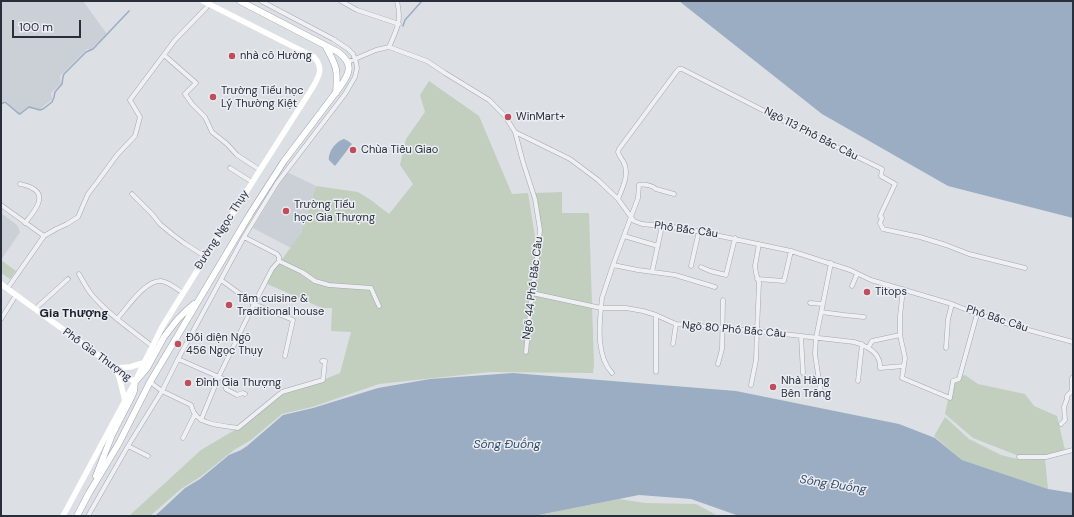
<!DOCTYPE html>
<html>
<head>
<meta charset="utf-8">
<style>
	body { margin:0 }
	#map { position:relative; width:1074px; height:517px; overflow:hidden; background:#dce0e5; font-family:"DM Sans",sans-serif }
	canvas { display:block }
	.frame { position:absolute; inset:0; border:2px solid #282e3a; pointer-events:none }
	.scale { position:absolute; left:12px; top:20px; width:69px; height:18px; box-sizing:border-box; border:2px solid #282e3a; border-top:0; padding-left:5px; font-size:12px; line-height:14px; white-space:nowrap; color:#282e3a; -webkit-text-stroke:3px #ebeef3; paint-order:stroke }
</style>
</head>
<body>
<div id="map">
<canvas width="1074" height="517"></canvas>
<div class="frame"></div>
<div class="scale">100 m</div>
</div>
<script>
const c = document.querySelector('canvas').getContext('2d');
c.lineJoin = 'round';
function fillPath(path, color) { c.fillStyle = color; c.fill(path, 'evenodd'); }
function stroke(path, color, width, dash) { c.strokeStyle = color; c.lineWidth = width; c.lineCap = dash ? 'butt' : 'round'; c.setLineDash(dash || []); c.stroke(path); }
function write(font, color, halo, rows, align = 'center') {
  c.font = font + ' "DM Sans",sans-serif'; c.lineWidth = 3; c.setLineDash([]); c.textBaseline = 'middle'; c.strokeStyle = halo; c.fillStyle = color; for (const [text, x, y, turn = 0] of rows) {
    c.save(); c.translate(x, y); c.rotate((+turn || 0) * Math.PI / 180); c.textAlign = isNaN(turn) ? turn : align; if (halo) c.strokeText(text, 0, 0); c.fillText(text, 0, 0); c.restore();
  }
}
fillPath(new Path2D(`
	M1,1H83L107,34L90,50L87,49L60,76L61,84L51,93L52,99L39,110L29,107L19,115L5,100L1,103Z
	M287,172L316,186L301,233L291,248L253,228Z
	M1,213L17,225L20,232L1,260Z`), '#cbcfd6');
fillPath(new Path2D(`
	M429,81L479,116L512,194L528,193L536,243L540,242L539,211L535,193L562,192V213H589L594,365L593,373L490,372L379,384L312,407L282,414L251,440L234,450L200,477L181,489L150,516H129L201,450L238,428L282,392L323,380L340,373L351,332L331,331L332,308H322L265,283L301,233L316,186L358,192L371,200L389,214L413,184L400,165L406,139L425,112L420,95Z
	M1,260L16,271L10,279L1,273Z
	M965,375L978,384L1025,394L1034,406L1057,416L1065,450L1046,456H1019L973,438L945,414L952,379Z
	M945,417L969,439L1001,455L1021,460L1045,459L1048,489L962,460L934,436Z
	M619,499L645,503L696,504L718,516H534Z`), '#c2cebe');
fillPath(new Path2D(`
	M679,1H1073V218L948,186L822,114Z
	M344,139L348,141L352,144L335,166L329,160C328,152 336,141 344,139Z
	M513,373L736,391L899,424L935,438L962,460L1048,489L1073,493V516H739L691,499L639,495L534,516H155L185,488L200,479L229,455L241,450L247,446L283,415L313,408L378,388L430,379Z`), '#9badc2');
stroke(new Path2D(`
	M403,26L405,20L422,1
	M1,104L5,102L18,113L20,114L29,107L40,110L43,109L52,102L54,97L55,92L62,84L63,77L64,74L86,52L93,49L129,11`), '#9badc2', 1.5);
const street = new Path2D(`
	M341,1L357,10L399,24
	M389,47C397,29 402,21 397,1
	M164,55L196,83L185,94L192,104L205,117L212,132L227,144L237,155L260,170
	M348,62L376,50L389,47L427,61L445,73L489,100L505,116L515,132L570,159L598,180L618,199L631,217L634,221L642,224L682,228L791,251L850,270L871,280L952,304L977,314L1021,328L1073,342
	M515,132L523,162L535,199L540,230L538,250L532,293L526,352
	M230,168L252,182
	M20,184C24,185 29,186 32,188C49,196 32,214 25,223
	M132,194L152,214L160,224L172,234L184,243L206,257
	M674,194L656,189C652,185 644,184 639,185L638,198L613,265L602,298L601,308H626L643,311L656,315L676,324L757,331L854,342C862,344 875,350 878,358C880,361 880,365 880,368L904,366
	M618,199C623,187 630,173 623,161C621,158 619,156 618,152L619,149L677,71L679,69H682L790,124L882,169L881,176L895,184L880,216L882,218L880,223L883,229L920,237L946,245L969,254L1025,268
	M1,205L44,236
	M624,236L658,246
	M244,237L277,254L279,257V261
	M279,261L302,272L315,281L329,285L371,288L379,306
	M613,265L638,270L675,275L715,287
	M691,266L699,231
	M701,267L710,271L726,275L735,238
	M652,272L662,226
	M79,274C83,281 87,289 92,295C109,315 132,330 153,347
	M757,279L784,281L791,251
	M221,280L254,304L293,320L285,356
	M852,286L857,274
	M7,289L44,236L56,229L67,224L78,217L88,194L98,181L117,155L135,136L140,117L130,100L175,40L206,8L209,4
	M903,289L900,316V335L905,358L902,378L950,398L953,381L959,379L977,314
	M532,293L601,308C599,328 597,357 612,373
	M810,303L823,304
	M35,309L68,279
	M821,312L844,315L864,317
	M1,319L16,295
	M117,319C127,308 145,280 161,281C169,282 177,289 183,293
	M801,336L803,373
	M673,344L676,324
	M868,348L872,341L900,335
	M946,348L948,319L952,304
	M178,359L226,380L227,382L226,387V389L237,395L243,393L245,394
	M718,364L722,349L723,300
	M656,372V315
	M858,381L862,344
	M150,382L162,391L191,405C192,408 193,412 195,414C202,425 226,426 238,428L282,392L323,380L325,361H322
	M751,385L756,360L757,331L759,283L756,273L755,266L759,244
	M821,394L815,354L816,338L831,263
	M201,420L219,376L254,304L272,269L279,261
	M1061,424L1065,420L1064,407L1067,399V396L1072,391V378L1073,377
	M183,438L195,414
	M128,446L148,456
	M1019,457H1046L1073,450
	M88,516L128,446L162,391L178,359L244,237L277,183L345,94L355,77L357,68L356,62L353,54L348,49L333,39L261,1`);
const primary = new Path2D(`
	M326,47C337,67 338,70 336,93
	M96,476L112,435L131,398L134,391L135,382L147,368L164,337L177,320L186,311L194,304
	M77,516L89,493L119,443L150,382L250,214L284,161L340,87C350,73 354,64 338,52L240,1`);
stroke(street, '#a2a7ae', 5);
stroke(primary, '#9da4af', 7);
stroke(street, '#eff0f4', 4);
stroke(new Path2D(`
	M1,284L135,382
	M125,401L119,376L115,368L130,367L143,363
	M63,516L135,382C143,364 153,346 162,327L260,170L313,87C319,76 324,68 314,57L203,1`), '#fff', 5.5);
stroke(primary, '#fff', 6);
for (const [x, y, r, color] of [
	[232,56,4,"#bf4d5b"],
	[213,97,4,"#bf4d5b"],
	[508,117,4,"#bf4d5b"],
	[353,150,4,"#bf4d5b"],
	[286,211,4,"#bf4d5b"],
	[867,292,4,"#bf4d5b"],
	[229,305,4,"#bf4d5b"],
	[178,344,4,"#bf4d5b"],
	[188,383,4,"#bf4d5b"],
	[773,387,4,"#bf4d5b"]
]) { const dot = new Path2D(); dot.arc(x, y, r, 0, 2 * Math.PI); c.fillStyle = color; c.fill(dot); stroke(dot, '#ebeef3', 1.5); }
write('11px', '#282e3a', '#ebeef3', [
	["nhà cô Hường",240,56],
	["Trường Tiểu học",221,91],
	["Lý Thường Kiệt",221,104],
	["WinMart+",516,117],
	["Chùa Tiêu Giao",361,150],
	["Trường Tiểu",294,205],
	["học Gia Thượng",294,218],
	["Titops",875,292],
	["Tấm cuisine &",237,299],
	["Traditional house",237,312],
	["Đối diện Ngõ",186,338],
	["456 Ngọc Thụy",186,351],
	["Nhà Hàng",781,381],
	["Bên Trăng",781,394],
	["Đình Gia Thượng",196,383]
], 'left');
write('11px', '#282e3a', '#ebeef3', [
	["Ngõ 113 Phố Bắc Cầu",811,134,27],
	["Đường Ngọc Thụy",222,230,-58],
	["Phố Bắc Cầu",686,230,8],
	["Ngõ 44 Phố Bắc Cầu",533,288,-83],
	["Phố Bắc Cầu",997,319,18],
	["Ngõ 80 Phố Bắc Cầu",734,330,5],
	["Phố Gia Thượng",97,355,36]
]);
write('bold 12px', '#1a1f2a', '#ebeef3', [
	["Gia Thượng",74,314]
]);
write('italic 12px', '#364c69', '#ebeef3', [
	["Sông Đuống",507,445],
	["Sông Đuống",833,485,9]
]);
</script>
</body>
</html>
